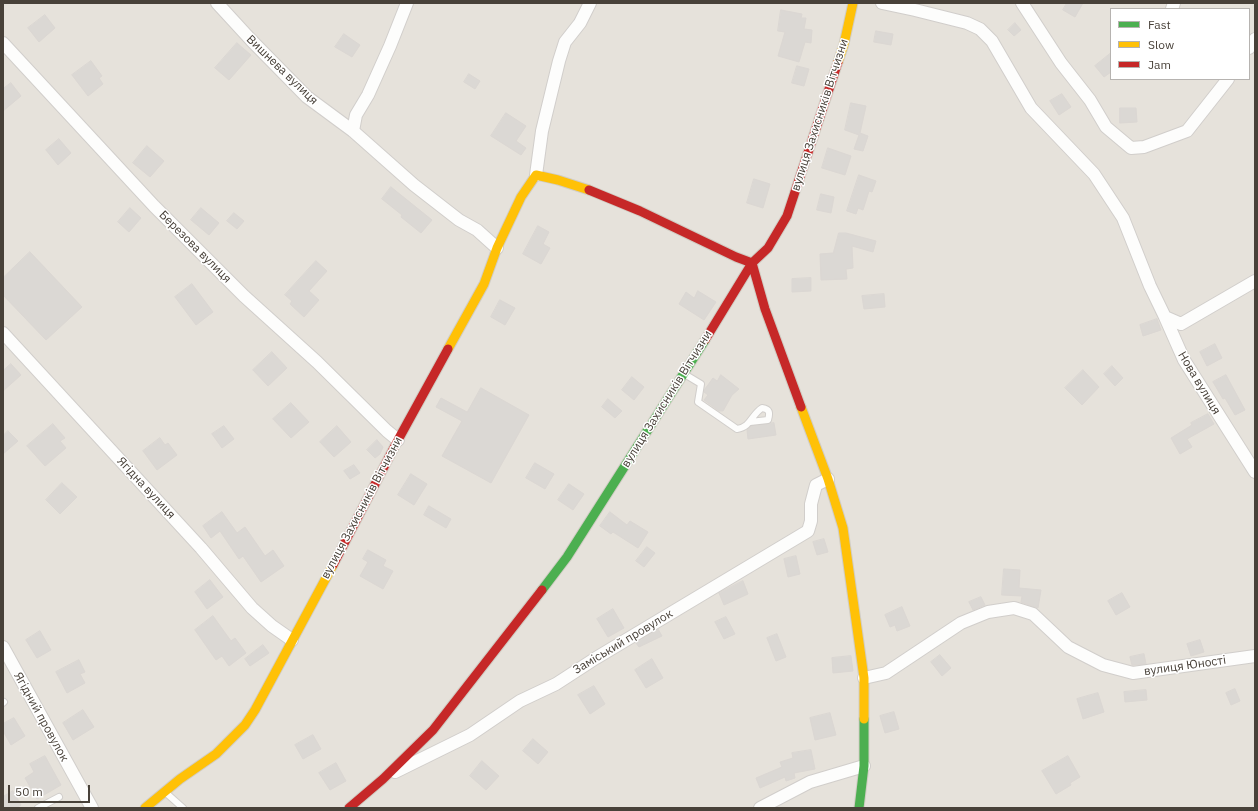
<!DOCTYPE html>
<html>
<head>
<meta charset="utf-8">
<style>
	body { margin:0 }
	#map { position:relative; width:1258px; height:811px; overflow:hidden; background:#f3f0ed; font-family:"IBM Plex Sans",sans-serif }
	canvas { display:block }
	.frame { position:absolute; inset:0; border:4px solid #484139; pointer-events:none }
	.legend { position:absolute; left:1110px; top:8px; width:140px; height:72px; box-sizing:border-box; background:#fff; border:1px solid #b6b3b0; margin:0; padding:5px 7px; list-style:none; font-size:12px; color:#484139 }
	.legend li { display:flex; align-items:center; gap:8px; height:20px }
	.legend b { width:20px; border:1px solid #b6b3b0 }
	.scale { position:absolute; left:8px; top:785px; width:82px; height:18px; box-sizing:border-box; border:2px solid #484139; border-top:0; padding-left:5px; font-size:12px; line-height:14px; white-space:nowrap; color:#484139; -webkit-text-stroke:3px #fff; paint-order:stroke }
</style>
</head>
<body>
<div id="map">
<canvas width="1258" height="811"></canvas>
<div class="frame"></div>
<ul class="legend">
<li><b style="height:5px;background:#4caf50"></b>Fast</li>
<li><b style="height:5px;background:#ffc107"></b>Slow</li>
<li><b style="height:5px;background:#c62828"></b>Jam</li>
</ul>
<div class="scale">50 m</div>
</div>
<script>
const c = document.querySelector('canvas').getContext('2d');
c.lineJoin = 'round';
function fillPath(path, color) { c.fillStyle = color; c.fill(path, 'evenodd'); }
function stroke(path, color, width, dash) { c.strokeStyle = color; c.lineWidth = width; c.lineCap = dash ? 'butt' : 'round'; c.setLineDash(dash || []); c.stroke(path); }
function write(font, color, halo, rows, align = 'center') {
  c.font = font + ' "IBM Plex Sans",sans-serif'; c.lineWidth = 3; c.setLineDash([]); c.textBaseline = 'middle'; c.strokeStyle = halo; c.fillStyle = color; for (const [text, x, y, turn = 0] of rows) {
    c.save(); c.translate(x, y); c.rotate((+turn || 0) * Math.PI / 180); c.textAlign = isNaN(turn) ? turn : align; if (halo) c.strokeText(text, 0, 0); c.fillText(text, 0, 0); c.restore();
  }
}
fillPath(new Path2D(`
	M3,3H1255V808H3ZM1111,9H1249V79H1111Z`), '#e6e2db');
const building = new Path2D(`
	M1067,3H1083L1075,17L1063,10Z
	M781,10L802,14L801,18H806L804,29L812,30L811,43L805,42L799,62L778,56L785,32L778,31Z
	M45,15L55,28L39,42L28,28Z
	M1015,23L1021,30L1014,36L1008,30Z
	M876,31L893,34L891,45L874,42Z
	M344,34L360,45L352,57L335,47Z
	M237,43L251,55L229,80L215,68Z
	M1111,53V72L1104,77L1095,66Z
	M91,61L102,76L99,78L103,84L88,96L72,75Z
	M797,66L809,69L804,86L792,83Z
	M469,74L480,81L475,89L464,82Z
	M11,83L21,96L3,111V89Z
	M1062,94L1071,107L1059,115L1050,101Z
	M851,103L866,106L860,133L868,136L863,151L854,149L859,135L845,130Z
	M1120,108H1136L1137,122L1120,123Z
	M506,113L526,126L516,141L526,148L521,155L491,136Z
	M59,139L71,153L58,165L46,150Z
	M147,146L164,161L150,177L133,163Z
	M828,148L851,156L845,175L822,168Z
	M859,175L876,181L872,192L869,191L863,210L858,208L856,214L847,211Z
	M754,179L770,184L763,208L747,203Z
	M391,187L432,220L421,233L401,217L402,215L382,199Z
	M821,194L834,197L831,213L817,210Z
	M130,208L141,218L129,232L118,222Z
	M201,208L219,223L209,235L191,220Z
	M234,213L244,221L237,229L227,221Z
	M538,226L549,232L543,244L550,248L541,264L523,254Z
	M839,233H846L876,241L873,252L852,246L853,268L846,269L847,279L821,280L820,254L833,253Z
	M30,252L82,307L46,340L3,295V278Z
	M316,261L327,271L309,291L319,300L304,317L290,304L292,301L285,295Z
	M811,278V291L792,292V279Z
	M192,284L213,312L196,325L175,297Z
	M698,291L716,302L704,320L679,304L686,292L694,298Z
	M884,294L885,307L864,309L862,296Z
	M500,300L515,308L505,325L491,317Z
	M1157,319L1161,330L1143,336L1140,325Z
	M1215,344L1222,358L1207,366L1200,352Z
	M272,352L287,368L268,386L253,370Z
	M11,364L21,375L3,391V371Z
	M1112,366L1123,378L1115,386L1104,374Z
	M1083,370L1099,387L1082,405L1065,388Z
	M721,375L739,389L732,395L723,411H719L704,400L708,395L704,392L705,389L713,378L717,381Z
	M1226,375L1245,410L1235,415L1225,398L1223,399L1213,382Z
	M632,377L644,387L634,400L622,390Z
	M481,388L529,415L491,483L442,456L462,421L436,407L441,398L467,412Z
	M608,399L622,411L615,418L602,407Z
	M291,403L309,422L291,438L273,419Z
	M1208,414L1214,424L1187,439L1192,447L1180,454L1171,438L1192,425L1191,423Z
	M774,423L776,435L748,439L747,430L751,426Z
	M53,424L65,438L60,441L66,448L45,466L27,446Z
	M224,426L234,439L222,448L212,434Z
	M337,426L351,442L334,457L320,442Z
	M8,431L18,441L3,454V436Z
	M160,438L165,445L168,443L177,455L157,470L143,451Z
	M377,440L383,447L380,454L375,458L367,450Z
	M535,463L554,474L545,489L526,478Z
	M354,465L360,473L350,479L344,471Z
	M411,474L427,484L414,505L398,495Z
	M62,483L77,497L60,514L46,500Z
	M569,484L584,494L573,510L558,500Z
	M429,506L451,519L446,528L424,515Z
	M222,512L237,533L245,527L265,556L273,550L284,566L261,582L243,556L239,559L220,531L211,538L203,526Z
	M610,512L627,525L630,521L648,532L638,548L613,532L611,534L600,526Z
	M824,539L828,552L817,555L813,542Z
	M647,547L655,553L644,567L636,561Z
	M368,550L386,560L383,566L393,571L383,589L360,576L368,562L363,559Z
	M796,556L800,574L788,577L784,559Z
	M1004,569L1020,570L1019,588L1041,590L1038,608L1021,602L1022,596L1002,595Z
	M210,580L223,597L207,609L195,592Z
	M743,581L748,594L724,605L719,593Z
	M1122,593L1130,607L1116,615L1108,601Z
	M981,597L985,605L973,610L969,602Z
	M902,607L910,626L897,631L895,625L890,627L885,615Z
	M613,609L624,628L608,637L597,619Z
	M213,616L231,641L235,638L246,653L229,666L222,656L216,660L195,630Z
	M726,617L735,634L724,639L715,622Z
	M658,629L662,636L639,647L636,643Z
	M40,631L51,650L37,658L26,640Z
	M777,634L786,657L776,661L767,638Z
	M1200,640L1204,652L1191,656L1187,644Z
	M263,645L269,653L250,666L245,659Z
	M1144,654L1146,664L1132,665L1130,657Z
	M940,655L951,668L942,676L931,662Z
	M851,656L853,671L833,673L832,658Z
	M652,659L663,678L646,688L635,670Z
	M79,660L85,672L80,674L85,683L67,693L56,672Z
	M594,686L605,704L590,714L578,695Z
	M1235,689L1240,701L1231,705L1226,693Z
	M1146,690L1147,700L1125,702L1124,692Z
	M1098,693L1104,712L1083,719L1077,699Z
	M83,710L94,727L73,740L63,723Z
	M894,712L899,729L885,733L880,716Z
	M830,713L836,735L815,740L810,718Z
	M14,718L25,736L11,745L3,731V724Z
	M313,735L321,749L303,759L295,745Z
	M533,739L548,752L538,764L523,751Z
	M811,750L815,769L794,773L795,778L786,781L785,777L760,788L756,778L782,767L780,762L793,758L792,753Z
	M45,756L61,785L37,799L25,778L34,772L30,764Z
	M1068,756L1080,777L1070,783L1071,785L1056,794L1042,771Z
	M482,761L499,776L486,790L470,776Z
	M336,763L346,781L330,790L319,773Z
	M13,791L21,805L16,808H3V797Z`);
fillPath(building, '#dbd8d4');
stroke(building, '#dbd7d3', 1);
const lane = new Path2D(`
	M686,375L701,384L698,402L737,429C751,427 751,415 762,408C770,409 770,413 768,420L750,422
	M3,703L4,702
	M165,792L183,808
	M38,808L59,797`);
const street = new Path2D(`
	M217,3L251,40L307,97L353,131L414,185L459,220L477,230L497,248
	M882,3L915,10L967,23L980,29L992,41L1031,108L1094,174L1123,218L1150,286L1165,317
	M1022,3L1061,63L1090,100L1106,127L1131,148L1144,147L1187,131L1228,79
	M1172,9L1174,3
	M3,43L154,206L244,296L317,362L387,431L398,440
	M1249,48L1255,39
	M353,131L356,115L368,95L390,46L407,3
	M536,175L542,131L559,61L565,42L580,23L590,3
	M1255,281L1181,324L1165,317L1184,360L1255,472
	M3,333L201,548L252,608L272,626L292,640
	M3,647L92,808
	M864,678L886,673L961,623L988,612L1014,608L1033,614L1068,647L1103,665L1133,673L1255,656
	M395,772L470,735L520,701L556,684L596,658L808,531L811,521V504L816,485L828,479
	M760,808L810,782L864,766`);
const fast = new Path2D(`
	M542,590L567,557L705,340
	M859,808L864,766V719`);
const slow = new Path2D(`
	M838,62L844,44L853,3
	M448,349L484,284L497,248L521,197L536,175L558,180L589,190
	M801,407L828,479L843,528L864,678V719
	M145,808L180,779L216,754L245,725L255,710L333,565`);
const jam = new Path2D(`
	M589,190L640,211L736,257L752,263L765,309L801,407
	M705,340L752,263L768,248L787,216L838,62
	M333,565L398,440L448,349
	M349,808L383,779L433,730L542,590`);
stroke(lane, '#d1cecb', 8);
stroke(street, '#d1cecb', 14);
stroke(fast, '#d1cdc4', 11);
stroke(slow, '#d1cdc4', 11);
stroke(jam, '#d1cdc4', 11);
stroke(lane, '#fdfdfc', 6);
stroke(street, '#fdfdfc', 12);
stroke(fast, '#4caf50', 9);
stroke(slow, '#ffc107', 9);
stroke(jam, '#c62828', 9);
write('12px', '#484139', '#fff', [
	["Вишнева вулиця",282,70,44],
	["вулиця Захисників Вітчизни",820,115,-72],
	["Березова вулиця",195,247,45],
	["Нова вулиця",1199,383,59],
	["вулиця Захисників Вітчизни",667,399,-58],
	["Ягідна вулиця",146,488,47],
	["вулиця Захисників Вітчизни",362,508,-62],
	["Заміський провулок",623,642,-31],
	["вулиця Юності",1185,666,-8],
	["Ягідний провулок",41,717,61]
]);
</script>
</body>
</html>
